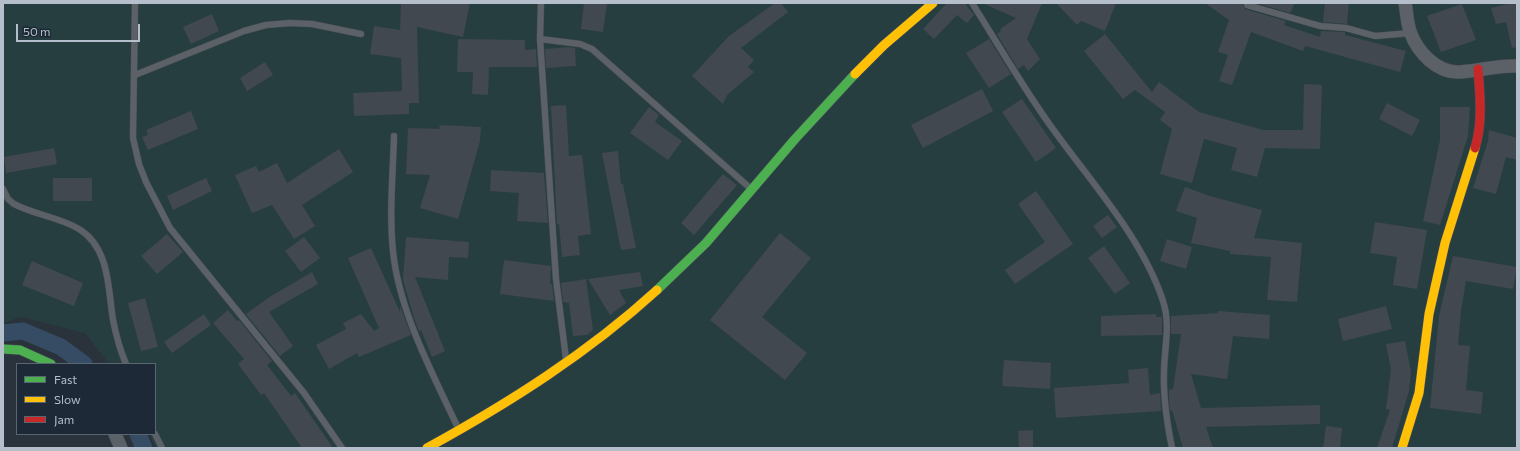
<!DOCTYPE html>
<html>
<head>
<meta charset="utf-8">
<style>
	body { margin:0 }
	#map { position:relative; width:1520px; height:451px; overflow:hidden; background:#2a323b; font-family:Commissioner,sans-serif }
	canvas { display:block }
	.frame { position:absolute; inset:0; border:4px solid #b5bfcb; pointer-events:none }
	.legend { position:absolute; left:16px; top:363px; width:140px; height:72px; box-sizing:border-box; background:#1d2936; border:1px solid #5a6572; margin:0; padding:5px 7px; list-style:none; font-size:12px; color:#b5bfcb }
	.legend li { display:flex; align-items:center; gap:8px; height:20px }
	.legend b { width:20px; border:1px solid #5a6572 }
	.scale { position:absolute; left:16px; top:24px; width:124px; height:18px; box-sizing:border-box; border:2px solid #b5bfcb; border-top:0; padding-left:5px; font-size:12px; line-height:14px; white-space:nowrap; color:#b5bfcb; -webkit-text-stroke:3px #1d2936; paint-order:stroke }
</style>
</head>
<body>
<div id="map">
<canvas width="1520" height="451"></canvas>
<div class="frame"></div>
<ul class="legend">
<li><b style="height:5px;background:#4caf50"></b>Fast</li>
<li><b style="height:5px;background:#ffc107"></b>Slow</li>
<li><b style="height:5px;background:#c62828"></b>Jam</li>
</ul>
<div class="scale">50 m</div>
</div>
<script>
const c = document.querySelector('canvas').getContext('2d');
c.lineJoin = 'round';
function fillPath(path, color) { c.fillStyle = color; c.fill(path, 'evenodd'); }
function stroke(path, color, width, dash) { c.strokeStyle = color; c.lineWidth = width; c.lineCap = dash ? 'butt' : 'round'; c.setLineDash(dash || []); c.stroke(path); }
fillPath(new Path2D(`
	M3,3H1517V448H156L149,434H155V364H109L85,333L21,317L3,323Z`), '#273e41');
stroke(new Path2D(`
	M3,333L23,331L61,347L84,364
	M138,434L144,448`), '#364c65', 17);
fillPath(new Path2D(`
	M401,3H470L463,37L417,27L419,103H409V114L354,116L353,93L402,91L401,58L370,54L374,26L400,30Z
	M584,3H607L603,32L581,29Z
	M775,3H781L788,12L741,48L754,60L748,67L754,72L727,95L723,104L692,76L729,36Z
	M945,3H968L966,5L974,15L967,23L957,15L934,39L923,29L946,4Z
	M982,3H1042L1027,39L1040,59L1028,71L1024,65L1018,69L997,34L1001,31L1000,29L1016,18Z
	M1056,3H1116L1105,31L1081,21L1077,25Z
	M1205,3H1243V6L1245,9L1286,21L1284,25L1320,37L1321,31L1345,32V35L1406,51L1400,72L1305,46L1303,51L1251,32L1232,85L1219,81L1228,55L1218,52L1229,20Z
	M1256,3H1295L1290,13Z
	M1325,3H1349L1347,24L1323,22Z
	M1512,3H1517V47L1512,48L1506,22L1496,24L1491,8Z
	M1462,4L1476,40L1441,52L1427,16Z
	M212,14L219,31L191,44L183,27Z
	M1105,34L1152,92L1159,82L1199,112L1263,130H1303L1304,84L1322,85L1320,149L1265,148L1257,177L1231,170L1237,148L1204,139L1192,183L1160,174L1172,129L1160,120L1165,112L1135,90L1123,99L1084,51Z
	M458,39L525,40V50L536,49L537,67H489L488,95L472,94L473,72H457Z
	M989,39L1011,74L989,88L966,53Z
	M569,47L575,48L576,66L546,68L545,49Z
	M265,62L273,75L247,91L240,78Z
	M982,89L993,111L923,148L911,125Z
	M1022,99L1056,148L1036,162L1002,112Z
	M1387,103L1420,120L1412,136L1379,119Z
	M566,105L569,156L582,155L591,234L578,236L580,255L562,257L559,224H557L551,106Z
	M649,107L659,115L655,122L682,141L668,160L630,133Z
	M1440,107H1470L1468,136L1440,225L1423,221L1440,140Z
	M191,111L198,129L148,150L142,137L148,135L146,130Z
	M440,125L481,127L480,141L458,219L420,208L430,175L406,174L408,128L439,129Z
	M1489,130L1517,138V160L1506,157L1496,194L1473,188L1488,141Z
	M54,148L57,164L6,173L4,157Z
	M339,149L353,172L302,205L315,226L294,239L272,205L252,213L235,175L256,166L259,172L277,163L287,183Z
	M618,151L621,184H623L636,248L621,250L602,153Z
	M491,170L544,173L548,223L517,221L519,193L490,191Z
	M723,174L737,185L694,235L681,223Z
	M53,178H92V201H53Z
	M206,178L212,191L173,210L167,196Z
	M1185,187L1210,196L1262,210L1254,238L1302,243L1297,302L1267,300L1271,257L1230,254V251L1191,243L1197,218L1176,211Z
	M1036,191L1073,244L1015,284L1005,270L1045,242L1018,204Z
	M1108,215L1117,227L1102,238L1093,226Z
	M1375,222L1427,230L1417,289L1393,285L1397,257L1370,253Z
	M780,233L811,258L762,317L807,353L785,380L710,320Z
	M167,234L183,252L157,274L141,256Z
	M304,237L320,258L301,272L285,251Z
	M406,237L469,242L468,258L449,257L448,280L415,277L445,351L432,357L421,330L419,331L414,318L403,280Z
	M1167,239L1192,247L1186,269L1160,261Z
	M1104,246L1130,283L1115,294L1088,258Z
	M371,248L400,312V306L411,335L359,357L357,353L329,369L316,345L346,329L343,323L361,314L374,331L379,328L348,258Z
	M1453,256L1517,267L1513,289L1466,281L1461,311L1458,345L1470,346L1466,390L1483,392L1481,414L1430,408L1439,316Z
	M504,260L551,266L550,284H552L554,301L500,294Z
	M32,261L83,283L74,306L22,285Z
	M312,272L318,284L269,312L293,346L280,356L246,314L271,296Z
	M640,272L643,286L619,290L626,303L610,315L588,279Z
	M586,279L593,330L587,335L573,336L569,303L563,302L561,283Z
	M145,298L158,347L141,351L128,303Z
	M1386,306L1392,329L1343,341L1338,319Z
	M228,310L237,321L239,320L272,361L267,365L291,396L295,393L333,448H302L264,393L261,395L238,364L244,359L213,323Z
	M1218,311L1270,315L1269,339L1233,336L1227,379L1191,374L1201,408L1320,405V424L1206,427L1213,448H1183L1172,410L1170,411L1169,401V390L1173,389L1181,334H1171V316L1218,313Z
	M204,314L211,325L172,353L164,342Z
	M1156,314V317H1162V335L1101,336V316Z
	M1405,341L1411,372L1409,391L1392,448H1377L1390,410L1386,409L1391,370L1386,344Z
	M1004,360L1051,363L1050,389L1002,386Z
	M1148,368L1150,395L1160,393L1161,411L1056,418L1054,388L1129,383L1128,370Z
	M1326,426L1342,428L1340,448H1323Z
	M1033,430V448H1019L1018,431Z`), '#41484f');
const lane = new Path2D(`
	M135,3L133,138L139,164L146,182L170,228L304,393L342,448
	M972,3C998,44 1022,86 1050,125C1089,180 1142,237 1163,301C1171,325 1164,349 1164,373C1163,398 1167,423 1172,448
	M1247,5L1320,26L1346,28L1375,36L1411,33
	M540,39L541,3
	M135,75L244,31L266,25L290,23L312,24L361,34
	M394,136C393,174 389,213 393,251C399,312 433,374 459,430
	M3,189L8,199L14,204C35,215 59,217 79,229C110,248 108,289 113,320C116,335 120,350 126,364
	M566,359L556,279L540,39L580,44L592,49L750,188
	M155,434L162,448`);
const street = new Path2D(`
	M1405,3C1407,13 1407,25 1411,34C1418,52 1437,73 1459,72C1479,71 1497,65 1517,66
	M115,434L121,448`);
const fast = new Path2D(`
	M657,290L706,243L795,139L855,74
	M3,349L20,350L51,364`);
const slow = new Path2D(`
	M855,74L884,45L933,3
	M427,448C509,403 588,353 657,290
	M1402,448L1419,393L1429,314L1445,243L1475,148`);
const jam = new Path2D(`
	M1475,148C1483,122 1480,95 1478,69`);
stroke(lane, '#494e55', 7);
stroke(street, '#494e55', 14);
stroke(fast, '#494e55', 10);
stroke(slow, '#494e55', 10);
stroke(jam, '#494e55', 10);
stroke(lane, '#5c6168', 6);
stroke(street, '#5c6168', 13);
stroke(fast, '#4caf50', 9);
stroke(slow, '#ffc107', 9);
stroke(jam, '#c62828', 9);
</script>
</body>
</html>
